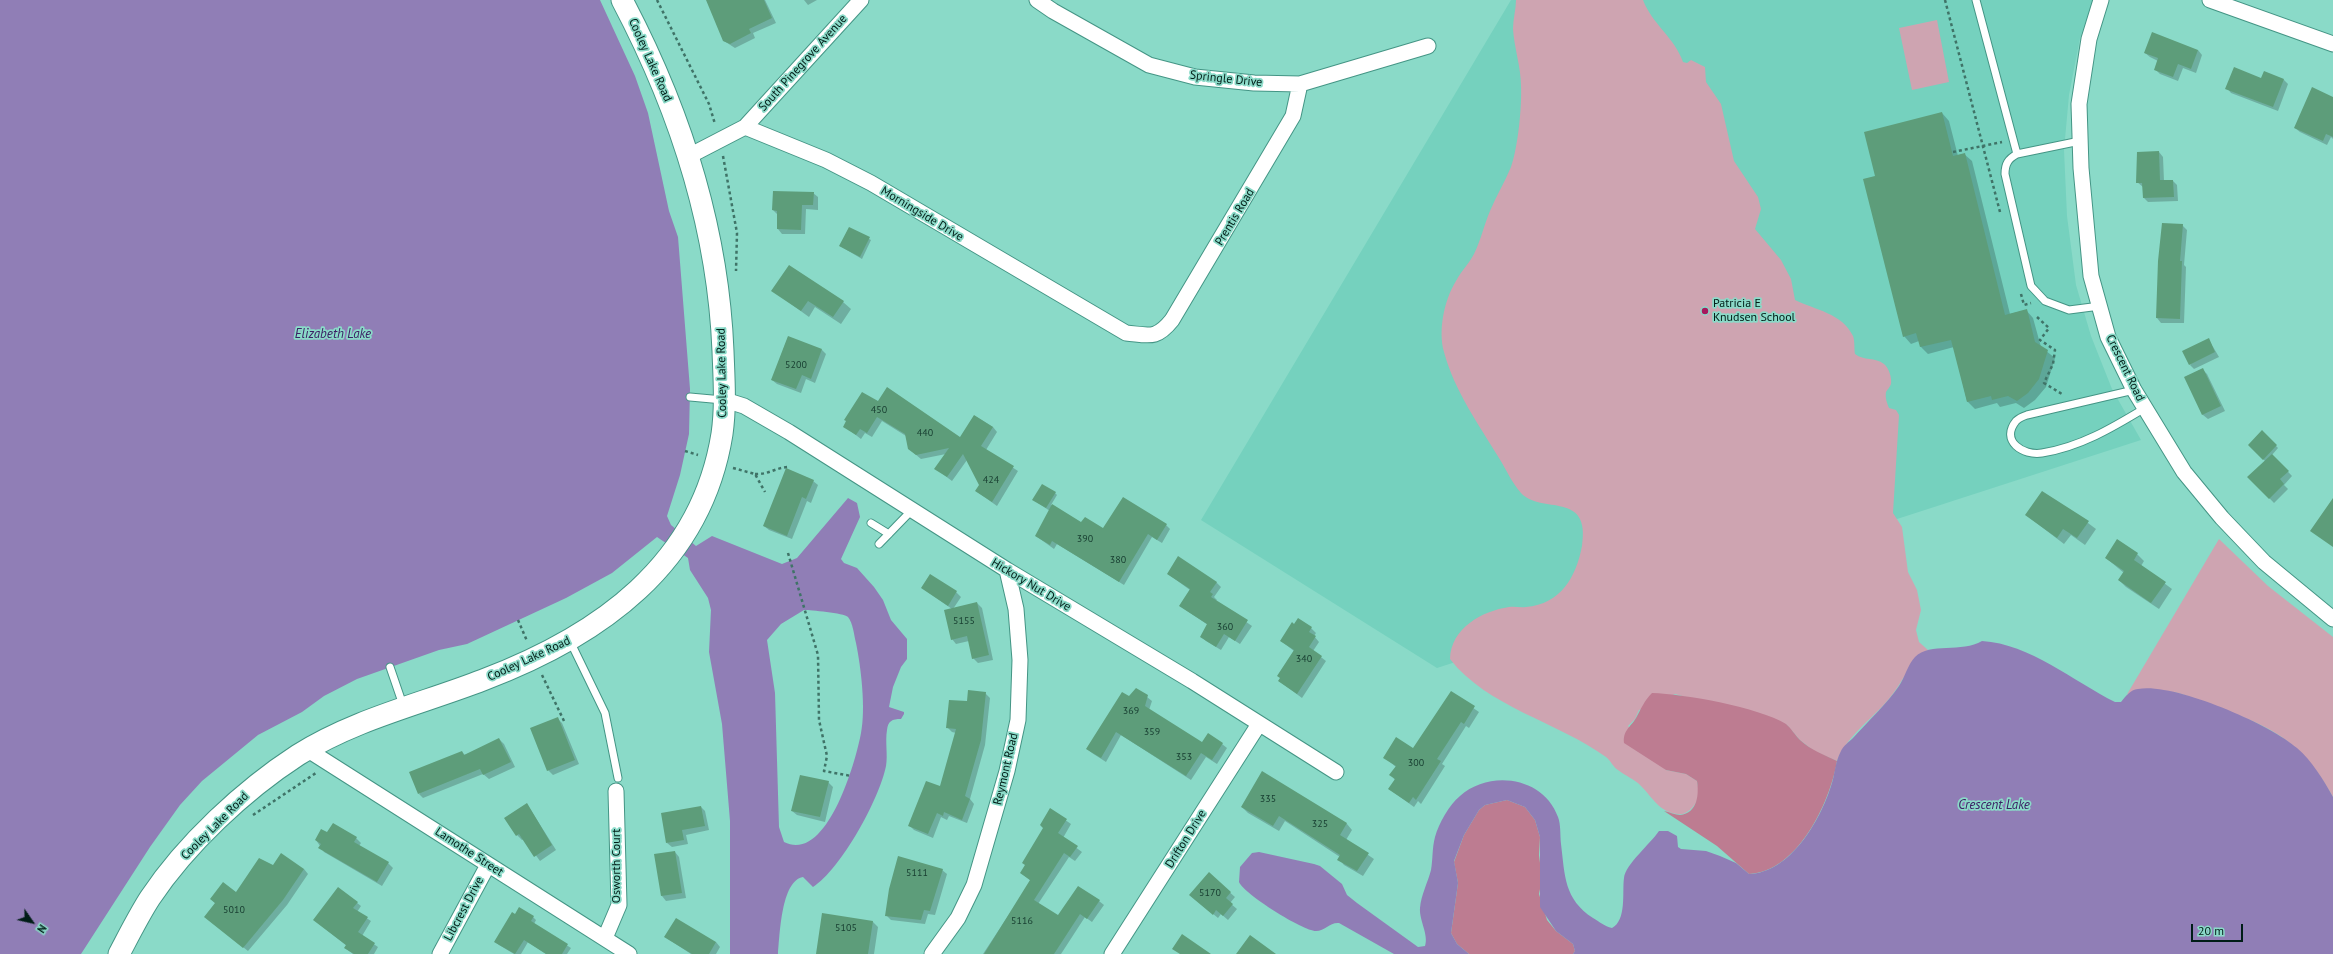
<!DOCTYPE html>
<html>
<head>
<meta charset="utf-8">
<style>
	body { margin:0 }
	#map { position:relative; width:2333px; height:954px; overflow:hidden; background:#8adac8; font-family:"PT Sans",sans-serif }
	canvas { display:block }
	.north { position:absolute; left:12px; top:902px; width:40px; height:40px; -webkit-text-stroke:3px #8adac8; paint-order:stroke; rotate:124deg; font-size:11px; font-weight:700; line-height:16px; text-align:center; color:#001d17 }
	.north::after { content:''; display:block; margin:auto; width:14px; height:18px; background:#001d17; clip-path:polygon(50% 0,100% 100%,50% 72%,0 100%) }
	.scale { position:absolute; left:2191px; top:924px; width:52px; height:18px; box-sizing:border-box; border:2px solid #001d17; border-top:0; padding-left:5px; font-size:12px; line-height:14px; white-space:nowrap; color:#001d17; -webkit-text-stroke:3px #8adac8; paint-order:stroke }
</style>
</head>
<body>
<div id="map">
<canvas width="2333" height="954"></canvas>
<div class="north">N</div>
<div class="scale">20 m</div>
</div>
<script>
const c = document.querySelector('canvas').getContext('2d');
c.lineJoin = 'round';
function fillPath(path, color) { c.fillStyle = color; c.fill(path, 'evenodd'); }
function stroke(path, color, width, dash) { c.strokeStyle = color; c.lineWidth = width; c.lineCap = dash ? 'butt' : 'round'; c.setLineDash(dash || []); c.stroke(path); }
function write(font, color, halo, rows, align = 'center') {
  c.font = font + ' "PT Sans",sans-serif'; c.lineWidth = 3.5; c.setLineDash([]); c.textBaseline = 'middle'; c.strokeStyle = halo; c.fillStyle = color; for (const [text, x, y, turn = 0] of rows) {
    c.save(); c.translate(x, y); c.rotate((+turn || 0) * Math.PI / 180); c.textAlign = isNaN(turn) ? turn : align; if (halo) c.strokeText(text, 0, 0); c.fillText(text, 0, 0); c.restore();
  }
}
fillPath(new Path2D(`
	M1511,0H2093L2080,38L2069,95L2064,150L2067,216L2076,285L2091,336L2112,389L2141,440L1437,668L1201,520Z`), '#75d1be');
fillPath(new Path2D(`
	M1516,0H1643C1652,24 1675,38 1683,62L1687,63L1691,60L1705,67L1706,82L1721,104L1734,161L1758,197L1761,209L1755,229L1781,260L1791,279L1795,300C1815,310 1842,313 1853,336C1855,341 1854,349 1855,354C1864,361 1875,357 1884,364C1889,368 1892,378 1891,384C1890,387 1887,390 1886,392C1885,398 1887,403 1889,408L1896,410L1899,415L1893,513L1902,527L1908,572L1917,590L1921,610L1916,630L1919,642L1928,650C1909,662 1903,683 1888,700C1871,720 1846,737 1837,761L1814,751L1800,740L1787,725L1675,694L1639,710L1635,719L1628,726L1666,770L1686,774L1697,781C1697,784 1699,789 1699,793C1699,802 1688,816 1678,814C1659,812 1653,798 1641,786C1635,779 1625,776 1618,770C1613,767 1611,761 1606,757C1558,722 1487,707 1450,659C1451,628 1482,611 1509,607C1515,606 1520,608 1526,607C1561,604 1576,577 1582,546C1591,490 1541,515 1521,493C1512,483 1506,469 1499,458C1479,425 1454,390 1444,352C1438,331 1444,300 1456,281C1461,271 1469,264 1474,254C1481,240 1484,225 1490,211C1496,196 1505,182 1511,167C1518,147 1522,107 1521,86C1521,67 1514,47 1513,29C1513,19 1516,9 1516,0Z
	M1937,20L1949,82L1912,90L1899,28Z
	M2219,539L2268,586L2333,637V797C2302,741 2271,726 2213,706C2201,702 2186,694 2173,692C2159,691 2142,693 2127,694L2126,696Z`), '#cea4b1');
fillPath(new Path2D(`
	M1652,693C1685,694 1758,707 1786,724C1791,728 1795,735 1800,740C1811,750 1824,755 1837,761C1830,803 1797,872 1749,874L1717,846L1664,811C1669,812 1676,815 1680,815C1698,813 1699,794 1697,781L1686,774L1666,770L1624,743C1623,730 1630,728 1636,718C1641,709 1644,701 1652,693Z
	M1507,800L1525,807L1535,820L1540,837L1539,855L1542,879L1539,894L1547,920L1556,931L1573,944L1575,951L1573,954H1469L1457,944L1451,933L1458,883L1454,862L1464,835L1479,810L1485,805Z`), '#bd7c91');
fillPath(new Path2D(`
	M0,0H600L635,76L648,113L669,211L678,237L690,389L689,434L680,475L667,516L671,525L696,546L712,536L782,564L797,558L848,498L857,503L860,517L841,559L844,563L857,568L874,587L883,600L891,620L907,639V659L901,667L893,687L889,707L904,712V714L901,719C892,719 888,721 887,730C885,742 888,755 886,766C879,800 841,869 813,887L803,877C781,881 780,935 778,954H730V821L722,724L709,652L711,610L708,598L690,570L688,558L657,537L612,573L566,598L467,644L439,650L357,679L324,696L302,712L258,735L202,781L180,805L150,847L81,954H0ZM804,610C810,610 844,613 848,617C853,623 854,635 856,643C861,667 866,709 861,733C856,761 827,864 784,842L779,827L775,693L767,640L781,624Z
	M1982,641C2030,644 2073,681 2115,702H2121C2126,696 2130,690 2138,689C2173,682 2270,724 2297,748C2312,761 2323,779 2333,797V954H1573L1575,951L1573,944L1556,931L1540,907V837L1535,820L1525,807L1507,800L1485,805L1479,810L1464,835L1454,861L1458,883L1451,933L1457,944L1469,954H1394L1339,923C1330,922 1325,931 1316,931C1303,931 1244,894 1239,882L1240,867L1252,853L1259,852L1314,864L1320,866L1342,884L1347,895L1357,903L1418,947L1425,946C1429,935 1419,920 1420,908C1421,895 1428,882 1431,870C1433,859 1432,848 1435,837C1439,823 1449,805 1460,796C1490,769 1544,777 1558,817C1561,825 1560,835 1561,844C1565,876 1564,899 1593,918C1600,922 1604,926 1612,928C1627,920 1622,892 1624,878C1625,865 1651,843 1659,831H1668L1677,836L1678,847L1681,849L1706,851L1720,856L1736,863L1749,874C1790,873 1820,821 1831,786C1835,775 1835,762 1841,751C1843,746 1849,742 1853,738C1868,721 1886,705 1899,686C1905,677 1908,664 1915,657C1930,642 1962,653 1982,641Z`), '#907eb6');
fillPath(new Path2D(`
	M714,0H765L776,23L753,33L755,38L735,48L724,41Z
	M804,0H817L808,5Z
	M2198,50L2202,55L2196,73L2183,68L2178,81L2160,74L2155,69L2158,61L2150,57L2145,53Z
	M2264,72L2284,80L2288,84L2278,111L2231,93L2227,88L2262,79Z
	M2333,98V139L2331,137L2327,145L2300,132L2295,128Z
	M1942,113L1949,121L1958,156L1964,154L1972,161L2010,314L2026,310L2033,318L2041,347L2055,358L2046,387L2035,400L2024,408L2016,403L2000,407L1997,403L1975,409L1967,401L1954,347L1928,354L1921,347L1919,341L1911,344L1904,336L1876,177Z
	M2159,152L2163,157L2164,181H2173L2177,185L2178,201L2148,202L2144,198L2143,187L2137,182Z
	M813,193L818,197V210L806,209L805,234H782L778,229V215L773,210Z
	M2182,225L2187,230L2184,265L2186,267L2184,323H2161L2157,318Z
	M849,228L871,240L862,259L840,246Z
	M789,266L843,302L851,309L841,324L815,307L809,317L773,291Z
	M788,337L822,350L826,354L815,383L806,379L801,393L777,384L772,380Z
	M2209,340L2219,357L2194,369L2190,365Z
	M2202,369L2207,374L2225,411L2208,419L2203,415L2185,377Z
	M878,403L961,439L975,416L993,427L997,432L986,450L1018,471L997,506L976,491L980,485L967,460L952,481L936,469L946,454L921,459L909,449L906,436L882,421L872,437L865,433L861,439L844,426Z
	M2262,432L2278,448L2272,455L2292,476L2284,485L2288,489L2274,503L2249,477L2265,461L2249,445Z
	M813,481L818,485L811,503L807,501L792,539L769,530L764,526Z
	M1055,493L1057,495L1051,505L1082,524L1103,530L1166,525L1170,529L1162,543L1152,537L1124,585L1057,544L1054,549L1036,536L1050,511L1035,501Z
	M2072,511L2096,529L2085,545L2071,535L2064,544L2026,515Z
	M2137,554L2144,561L2141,566L2172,589L2159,609L2126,587L2119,580L2124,573L2106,558Z
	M1168,574L1216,582L1221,587L1214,597L1217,600L1216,601L1252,626L1240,644L1229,637L1221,650L1206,641L1201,636L1208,625L1180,606L1190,590Z
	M922,588L956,592L961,597L953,609L977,603L982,608L993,660L978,663L973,658L969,641L956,644L952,639V609Z
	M1295,625L1311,628L1316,633L1314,636L1319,642L1313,651L1326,661L1302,698L1279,681L1294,651L1281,641Z
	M1137,689L1152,701L1149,710L1203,744H1222L1227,748L1217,764L1206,757L1191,780L1121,735L1106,762L1092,753L1087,749Z
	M985,693L990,698L985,745L970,799L974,804L967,823L949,816L947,820L941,817L933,838L914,830L909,825L940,788L956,733L952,732L947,727L968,703Z
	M1451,693L1479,712L1469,728L1466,726L1442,764L1445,766L1421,804L1418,801L1414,807L1389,789L1395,780L1391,775L1396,767L1385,758L1414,749Z
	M557,718L562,723L579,764L553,775L548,770Z
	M499,739L504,744L515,767L489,779L483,774L423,798L419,794L462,752L465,755Z
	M1262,773L1347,824L1352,830L1346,840L1374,859L1363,876L1344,865L1339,859L1340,857L1285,821L1279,831L1248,813L1242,807Z
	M828,782L833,787L825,822L797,815L792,811Z
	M527,804L556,850L540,861L524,839L522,840L517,835L506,818Z
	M701,807L705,811L709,830L686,835L688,844L672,847L667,843Z
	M1051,810L1071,824L1063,838L1082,852L1075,861L1069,857L1038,904L1058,916L1099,901L1104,905L1092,922L1085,917L1061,954H983L1031,881L1021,873L1044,828Z
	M328,833L356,838L361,843L359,846L388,863L393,868L382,886L324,852L316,840Z
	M675,852L679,857L686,898L666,901L662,896Z
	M273,867L304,869L308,874L287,905L248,951L205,917L216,904L211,899L236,893Z
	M942,870L947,874L935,915L928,914L925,924L891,920L886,915Z
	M1209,874L1235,897L1230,903L1237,909L1228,920L1221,914L1218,918L1195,899Z
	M338,888L361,906L357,912L371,921L362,936L378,947L374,954H353L345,948L347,946L314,920Z
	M515,915L533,917L536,920L534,924L571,948L567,954H546L528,942L521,954H514L499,945L495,942Z
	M823,915L873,922L878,927L874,954H876H820Z
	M665,937L716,942L720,947L716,954H691Z`), '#0003');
fillPath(new Path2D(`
	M706,0H764L772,18L749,29L751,33L730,44L723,41Z
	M2152,32L2198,50L2191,69L2178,64L2173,77L2154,70L2158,58L2144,53Z
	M2234,67L2261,78L2264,71L2284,79L2273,107L2225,89Z
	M2312,87L2333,97V137L2326,134L2323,141L2294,128Z
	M1942,112L1953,156L1965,153L2005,315L2027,309L2035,342L2048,350L2039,379L2028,393L2017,401L2008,396L1992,400L1991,396L1967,402L1951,340L1920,347L1916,333L1903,337L1863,179L1875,176L1864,132Z
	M2159,151L2160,180H2173L2174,197L2143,198L2142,183H2136L2137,152Z
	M773,191L814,192L813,205H802L801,230L777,229V211L772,210Z
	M2162,223L2183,224L2180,261H2182L2180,319L2156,318L2158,261Z
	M849,227L870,237L860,257L839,246Z
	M789,265L844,301L833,317L808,301L801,311L771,291Z
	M788,336L822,349L811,379L802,375L796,389L771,380Z
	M2209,338L2215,352L2189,365L2182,351Z
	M2203,368L2221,406L2202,415L2184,377Z
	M887,387L960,437L974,415L993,427L981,446L1014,466L992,502L975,491L979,485L963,454L947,477L934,469L949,448L916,455L908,449L905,434L877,417L867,433L860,429L856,435L843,427L846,421L844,420L862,392L878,401Z
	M2262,430L2277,445L2263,460L2248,445Z
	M2272,454L2289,471L2280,479L2284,484L2269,499L2247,477Z
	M786,468L814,480L806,499L802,497L787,536L763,526Z
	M1042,484L1056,492L1046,508L1032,500Z
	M2042,491L2089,521L2077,538L2063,529L2057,538L2025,515Z
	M1123,497L1167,524L1157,540L1148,534L1119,582L1052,541L1050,545L1035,536L1052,504L1081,522L1085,517L1103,528Z
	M2333,498V547L2310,531Z
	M2117,539L2138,553L2134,560L2166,582L2151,603L2118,580L2124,571L2105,558Z
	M1178,556L1217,582L1210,592L1213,594L1211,597L1248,620L1235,641L1224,634L1216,647L1200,637L1207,624L1179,606L1190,589L1167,574Z
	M930,574L957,591L948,606L921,588Z
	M977,602L989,655L972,659L967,636L951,640L944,610Z
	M1298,618L1312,627L1309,632L1316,636L1309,647L1322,656L1297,694L1278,681L1280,678L1277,676L1294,650L1280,641L1292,622L1294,624Z
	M1136,688L1148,695L1145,706L1202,742L1208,733L1223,743L1212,760L1201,753L1186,776L1116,732L1101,758L1086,749L1122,692L1129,696Z
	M968,690L986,692L981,740L965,796L970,799L962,820L944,812L943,816L937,813L928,834L908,826L926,781L940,786L956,729L946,728L949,700L967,701Z
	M1451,691L1475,706L1464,724L1461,722L1437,759L1441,761L1416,800L1413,797L1409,803L1388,789L1395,779L1389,775L1396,766L1383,758L1396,737L1413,748Z
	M558,717L575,760L547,771L530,728Z
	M499,738L511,762L483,775L480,769L418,794L409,772L462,751L464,755Z
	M1262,771L1347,823L1340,835L1369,853L1357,871L1337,860L1340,855L1279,816L1273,826L1241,807Z
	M800,775L829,781L820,817L791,811Z
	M527,803L552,845L534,857L519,834L516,836L504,818Z
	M701,806L705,826L682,830L684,840L666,843L661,813Z
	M1050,808L1067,819L1058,833L1078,846L1070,857L1064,853L1034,900L1058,915L1078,886L1100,900L1087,919L1080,914L1054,954H984L1030,880L1020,873L1025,865L1022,863L1043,828L1040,825Z
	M333,823L357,837L354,842L389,862L377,882L318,848L321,844L315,840L321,829L327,832Z
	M675,851L682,893L661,896L654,854Z
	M281,853L304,869L283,900L243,948L204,917L215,903L210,899L223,882L236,892L259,858L273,865Z
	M898,856L943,869L930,911L924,910L921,920L885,916L889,889Z
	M1209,872L1231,892L1226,898L1233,904L1223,916L1216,910L1213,915L1189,895Z
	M338,887L358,902L353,908L368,917L358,932L375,943L368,954H354L344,948L346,945L313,920Z
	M519,907L534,916L531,921L568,944L562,954H546L524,940L515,954L494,942L512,912L515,914Z
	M822,913L873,921L868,954H816Z
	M676,918L716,942L709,954H692L664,937Z
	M1182,934L1211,954H1180L1172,949Z
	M1250,935L1276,954H1236Z`), '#5d9d7a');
const lane = new Path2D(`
	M1976,0L2017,154L2080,141
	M2017,154C2008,159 2005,164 2005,174L2031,286L2045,301L2069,310L2100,306
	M2134,390L2027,415C2024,416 2018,419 2016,421C2000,441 2023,456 2042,453C2080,447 2112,428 2145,408
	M690,397L723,400
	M871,523L889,534
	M879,544L912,510
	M570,641L605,713L618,778
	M390,667L403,705`);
const street = new Path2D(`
	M1037,0L1053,11L1149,65L1195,77L1254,83L1300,84L1428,46
	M2101,0L2089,39L2079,104L2081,168L2091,276L2108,337L2134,390L2184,472L2222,518L2264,562L2333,619
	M2210,0L2333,44
	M745,127L861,0
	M689,156L745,127L826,160L871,183L1126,333C1149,335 1156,340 1172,320L1293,116L1300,84
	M725,400L744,406L789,432L1007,570L1192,681L1336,772
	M308,750L629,954
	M605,938L619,905L616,791
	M440,954L488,865
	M932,954L958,918L974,885L1007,771L1018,720L1020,660L1016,609L1007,570
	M1112,954L1259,724`);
const secondary = new Path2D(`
	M119,954C129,935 139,915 150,898C186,844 244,790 298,755C355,719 421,704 483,680C599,636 701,565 722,434C726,406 724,379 723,351C718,228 679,108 622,0`);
stroke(lane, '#449585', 9);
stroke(street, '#449585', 17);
stroke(secondary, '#449585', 23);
stroke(new Path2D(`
	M657,0L709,104L715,124
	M1945,0L2000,212
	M1953,152L2002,142
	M723,156L737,233L736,271
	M2021,294L2024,305L2031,303
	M2037,317L2049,328L2040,340L2055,350L2053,364L2044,383L2062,394
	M685,451L698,455
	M733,468L755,474L765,492
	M755,474C768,475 777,467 789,467
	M788,553L818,655L819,720L827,756L824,771L851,776
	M518,620L527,641
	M542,675L564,721
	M253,815L316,773`), '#3f7367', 2.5, [3, 3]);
stroke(lane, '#fff', 7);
stroke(street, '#fff', 15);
stroke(secondary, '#fff', 21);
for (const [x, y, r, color] of [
	[1705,311,4,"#a6195d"]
]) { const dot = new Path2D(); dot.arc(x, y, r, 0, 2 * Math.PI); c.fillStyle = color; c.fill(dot); stroke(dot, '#8adac8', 1.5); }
write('10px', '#173d30', null, [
	["5200",796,365],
	["450",879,410],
	["440",925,433],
	["424",991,480],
	["390",1085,539],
	["380",1118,560],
	["5155",964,621],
	["360",1225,627],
	["340",1304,659],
	["369",1131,711],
	["359",1152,732],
	["353",1184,757],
	["300",1416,763],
	["335",1268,799],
	["325",1320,824],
	["5111",917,873],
	["5170",1210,893],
	["5010",234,910],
	["5116",1022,921],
	["5105",846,928]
]);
write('12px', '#001d17', '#8adac8', [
	["Cooley Lake Road",650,60,66],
	["South Pinegrove Avenue",803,63,-48],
	["Springle Drive",1226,79,6],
	["Morningside Drive",922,214,31],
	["Prentis Road",1235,217,-59],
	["Crescent Road",2125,368,64],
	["Cooley Lake Road",722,373,-91],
	["Hickory Nut Drive",1031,585,31],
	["Cooley Lake Road",529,659,-25],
	["Reymont Road",1006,769,-77],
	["Cooley Lake Road",215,826,-45],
	["Drifton Drive",1186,839,-58],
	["Lamothe Street",469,852,33],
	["Osworth Court",617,866,-90],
	["Libcrest Drive",464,909,-62]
]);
write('12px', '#001d17', '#8adac8', [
	["Patricia E",1713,304],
	["Knudsen School",1713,318]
], 'left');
write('italic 13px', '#3c2065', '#8adac8', [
	["Elizabeth Lake",333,334],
	["Crescent Lake",1994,805]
]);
</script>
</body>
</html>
